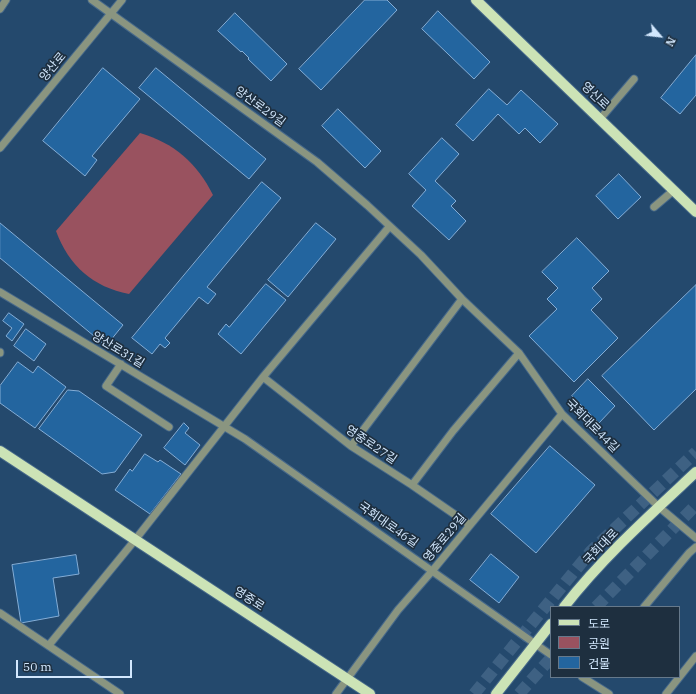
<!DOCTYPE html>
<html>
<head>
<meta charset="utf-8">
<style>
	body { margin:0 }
	#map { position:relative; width:696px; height:694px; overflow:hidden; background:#24496d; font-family:"IBM Plex Serif","Noto Sans KR",serif }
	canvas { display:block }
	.legend { position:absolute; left:550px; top:606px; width:130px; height:72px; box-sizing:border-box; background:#1e2f3f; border:1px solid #66798b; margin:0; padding:5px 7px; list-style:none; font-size:12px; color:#d2e7fd }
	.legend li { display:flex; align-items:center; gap:8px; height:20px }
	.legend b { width:20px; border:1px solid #66798b }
	.north { position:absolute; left:640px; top:16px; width:40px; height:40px; -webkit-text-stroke:3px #1e2f3f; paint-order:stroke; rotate:118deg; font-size:11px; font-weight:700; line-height:16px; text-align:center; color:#d2e7fd }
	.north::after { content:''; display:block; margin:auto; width:14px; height:18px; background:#d2e7fd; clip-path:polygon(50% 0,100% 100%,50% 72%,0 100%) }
	.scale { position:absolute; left:16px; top:660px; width:116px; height:18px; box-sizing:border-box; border:2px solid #d2e7fd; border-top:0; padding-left:5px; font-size:12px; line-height:14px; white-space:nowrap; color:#d2e7fd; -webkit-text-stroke:3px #1e2f3f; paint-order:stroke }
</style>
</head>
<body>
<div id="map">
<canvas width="696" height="694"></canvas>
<ul class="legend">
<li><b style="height:5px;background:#cce3b6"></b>도로</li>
<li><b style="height:11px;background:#99525f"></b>공원</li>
<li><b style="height:11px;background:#23659f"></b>건물</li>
</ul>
<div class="north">N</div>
<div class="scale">50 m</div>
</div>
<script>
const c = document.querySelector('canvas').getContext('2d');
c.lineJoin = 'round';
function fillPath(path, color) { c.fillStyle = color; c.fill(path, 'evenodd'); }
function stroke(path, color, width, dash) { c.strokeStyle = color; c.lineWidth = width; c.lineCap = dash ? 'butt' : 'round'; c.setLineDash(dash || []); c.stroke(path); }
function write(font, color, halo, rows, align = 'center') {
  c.font = font + ' "IBM Plex Serif","Noto Sans KR",serif'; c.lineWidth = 3.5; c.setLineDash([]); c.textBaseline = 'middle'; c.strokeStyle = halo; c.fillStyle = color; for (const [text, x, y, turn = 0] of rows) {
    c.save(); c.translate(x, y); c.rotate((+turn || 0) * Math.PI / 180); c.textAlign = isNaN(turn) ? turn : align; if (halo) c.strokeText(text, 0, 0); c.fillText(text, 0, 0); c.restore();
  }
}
fillPath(new Path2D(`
	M140,133C174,143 197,163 213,195L129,294C93,287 69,266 56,231Z`), '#99525f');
const building = new Path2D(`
	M365,0H387L397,10L321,90L299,69Z
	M438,11L490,62L474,79L422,29Z
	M235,13L287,64L271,81L248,59L249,58L242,51L241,52L218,31Z
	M696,55V95L680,114L661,98Z
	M103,68L140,99L92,156L97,160L85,176L43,141Z
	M156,68L266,159L249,179L139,88Z
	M489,89L507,105L521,90L558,124L540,143L525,128L519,134L498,114L473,141L456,125Z
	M338,109L381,151L365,168L322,126Z
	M442,138L459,154L435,181L456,201L451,206L466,221L449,240L412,206L426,190L409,174Z
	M619,174L641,197L618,219L596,196Z
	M262,182L281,198L207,287L216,294L208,304L199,297L165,338L170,343L165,348L160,344L152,354L132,338Z
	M0,223L123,325L106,346L0,258Z
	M316,223L336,239L288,297L268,280Z
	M577,238L609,271L592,288L602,299L591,310L618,338L574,382L529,336L557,309L547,299L558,288L542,272Z
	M266,284L286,300L241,354L218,334L226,324L229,327Z
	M696,285V389L654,430L602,376Z
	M9,313L24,324L12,341L6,336L12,328L3,321Z
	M26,329L46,344L34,361L14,346Z
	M18,362L33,373L38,366L66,387L35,428L0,403V386Z
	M588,379L615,406L599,423L572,396Z
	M68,390L79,391L142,435L115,472L102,474L39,429Z
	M184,423L189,428L185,433L200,445L185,465L164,448Z
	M550,446L595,485L536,553L491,514Z
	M145,454L158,462L160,460L181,474L150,514L115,490L130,469L132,471Z
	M491,554L519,577L499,603L470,580Z
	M76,555L79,574L53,578L59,616L21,623L12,565Z`);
fillPath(building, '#23659f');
stroke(building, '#84add6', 1);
stroke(new Path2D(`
	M596,607L696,505
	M474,694L591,551L696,452
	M519,694L551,658`), '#3e6183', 12, [12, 6]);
const minor = new Path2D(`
	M92,0L317,162L367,205L421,255L462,299L519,353L562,414L659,507L696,538
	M0,9L6,0
	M600,119L634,79
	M0,148L122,0
	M654,207L674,190
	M0,292L245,439L551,655
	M0,352V353
	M121,364L106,386L169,427
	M263,377L351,446L412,485L470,525
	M351,446L462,299
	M412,485L453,431L519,353
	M644,607L689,553L696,547
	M0,613L120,694
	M49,645L135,540L263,377L389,227
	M582,677L609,694
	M336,694L398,610L433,570L562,414
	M666,694L696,656`);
const major = new Path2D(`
	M476,0L696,212
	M0,451L370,694
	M564,607C603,557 650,515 696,472
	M496,694L551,624`);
stroke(minor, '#47698a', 9);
stroke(major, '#47698a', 12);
stroke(minor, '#8a9580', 7);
stroke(major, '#cce3b6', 10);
write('12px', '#d2e7fd', '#1e2f3f', [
	["양산로",53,67,-50],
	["영신로",595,96,44],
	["양산로29길",260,107,36],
	["양산로31길",118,350,31],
	["국회대로44길",592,426,45],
	["영중로27길",371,445,34],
	["국회대로46길",388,525,35],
	["영중로29길",445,538,-50],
	["국회대로",601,547,-46],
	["영중로",249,599,33]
]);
</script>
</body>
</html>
